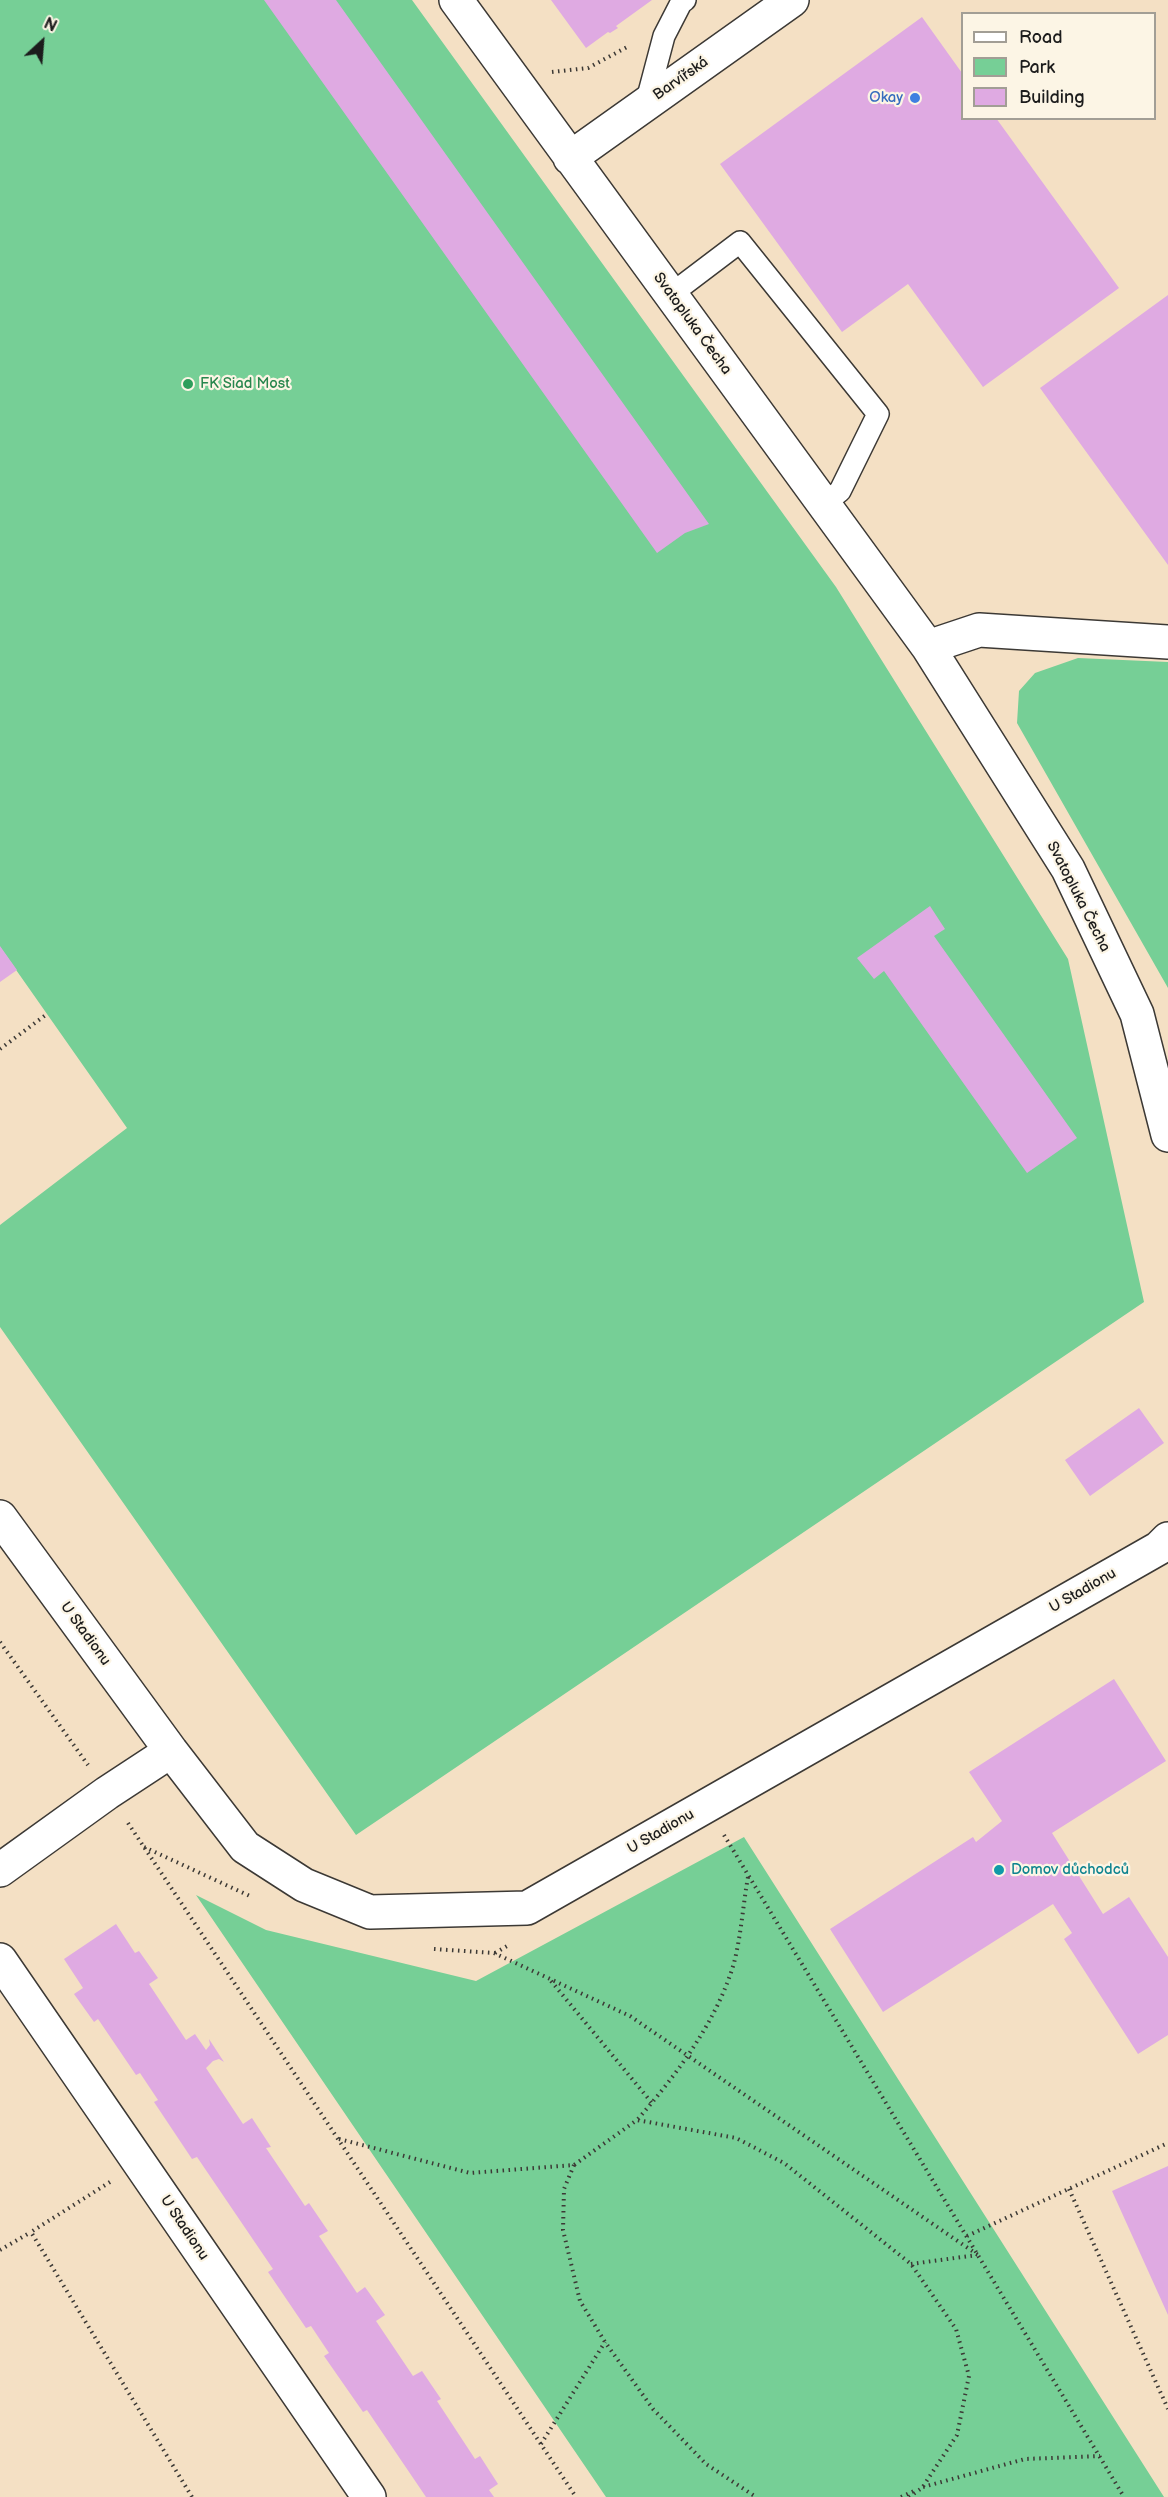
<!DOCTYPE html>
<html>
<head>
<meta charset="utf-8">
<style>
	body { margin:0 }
	#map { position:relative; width:1168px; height:2497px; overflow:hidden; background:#f4e0c4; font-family:"Balsamiq Sans",sans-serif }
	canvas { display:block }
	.legend { position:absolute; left:961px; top:12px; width:195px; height:108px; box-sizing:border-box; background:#fcf5e5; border:2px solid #a29e95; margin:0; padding:8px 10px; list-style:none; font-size:18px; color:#1c1c1c }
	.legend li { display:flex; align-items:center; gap:12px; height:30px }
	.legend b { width:30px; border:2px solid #a29e95 }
	.north { position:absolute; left:12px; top:12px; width:60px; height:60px; -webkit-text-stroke:4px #fcf5e5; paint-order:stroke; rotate:26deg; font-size:16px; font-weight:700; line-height:24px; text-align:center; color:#1c1c1c }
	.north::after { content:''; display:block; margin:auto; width:21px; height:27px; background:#1c1c1c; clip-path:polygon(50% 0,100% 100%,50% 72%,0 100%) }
</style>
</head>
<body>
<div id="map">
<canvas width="1168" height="2497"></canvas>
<ul class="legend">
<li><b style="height:8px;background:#fff"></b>Road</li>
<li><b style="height:16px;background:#76cf96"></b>Park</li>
<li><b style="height:16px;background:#dfaae2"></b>Building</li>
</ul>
<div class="north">N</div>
</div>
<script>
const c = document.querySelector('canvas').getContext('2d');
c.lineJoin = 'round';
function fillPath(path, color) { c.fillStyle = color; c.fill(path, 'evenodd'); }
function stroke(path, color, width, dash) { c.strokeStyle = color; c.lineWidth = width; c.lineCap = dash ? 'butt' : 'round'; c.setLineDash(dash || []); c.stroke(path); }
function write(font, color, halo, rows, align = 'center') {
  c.font = font + ' "Balsamiq Sans",sans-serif'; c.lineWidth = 4.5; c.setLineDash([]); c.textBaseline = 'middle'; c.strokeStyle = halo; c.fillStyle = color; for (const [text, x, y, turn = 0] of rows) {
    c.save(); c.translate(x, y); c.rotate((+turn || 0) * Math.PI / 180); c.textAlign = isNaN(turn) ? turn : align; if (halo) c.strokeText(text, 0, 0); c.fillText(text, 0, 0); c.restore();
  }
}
fillPath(new Path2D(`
	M0,0H412L836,587L1068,959L1144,1302L356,1835L0,1327V1225L127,1128L0,947Z
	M1078,658L1168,662V988L1017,723L1019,691L1035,673Z
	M744,1837L1164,2497H606L196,1895L266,1930L476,1981Z`), '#76cf96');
fillPath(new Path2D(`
	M264,0H336L709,524L685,533L657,553Z
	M551,0H652L616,26L618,28L610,33L608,32L586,48Z
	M922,17L962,73V118H996L1119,288L983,387L908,284L842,332L720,164Z
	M1168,295V565L1040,388Z
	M930,906L945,929L934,936L1077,1138L1027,1173L884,971L874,979L857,958Z
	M0,946L17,970L0,982Z
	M1139,1408L1164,1443L1090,1496L1065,1460Z
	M1114,1679L1166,1761L1052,1833L1103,1914L1129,1897L1168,1957V2035L1138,2054L1064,1939L1072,1933L1053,1904L883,2012L830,1929L973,1837L976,1842L1002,1821L969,1772Z
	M116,1924L135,1953L139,1951L158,1978L149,1984L186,2040L195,2034L206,2050L210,2045L209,2039L224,2062L219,2059L213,2061L206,2068L243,2124L252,2118L271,2147L266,2148L305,2206L309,2203L328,2231L319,2236L357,2293L365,2287L385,2315L376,2321L413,2376L422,2371L441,2399L437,2401L475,2459L480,2456L498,2484L489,2490L494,2497H426L367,2410L363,2412L324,2356L329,2353L311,2326L306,2328L268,2272L273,2269L197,2157L192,2159L154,2102L158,2100L140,2073L136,2075L98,2019L94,2022L74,1994L83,1988L64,1959Z
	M1168,2166V2315L1112,2191Z`), '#dfaae2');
const service = new Path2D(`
	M646,104L664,36L681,3L685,0
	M670,295L740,242L878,414L840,491L824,504`);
const minor = new Path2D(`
	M456,0L928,647L979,630L1168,642
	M570,158L792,0
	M928,647L1068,869L1137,1014L1168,1135
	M0,1517L171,1751L245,1847L304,1885L370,1912L527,1908L1159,1548L1168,1539
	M0,1870L107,1793L171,1751
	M0,1960L369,2497`);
stroke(service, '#3c3935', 24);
stroke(minor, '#3c3935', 36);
stroke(new Path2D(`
	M552,72L588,68L629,46
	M0,1049L47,1014
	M0,1642L88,1765
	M128,1823L576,2497
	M724,1835L1124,2497
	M144,1847L252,1897
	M434,1949L494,1953L630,2016L978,2255
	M495,1953L509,1945
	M551,1981L652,2103
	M638,2119C677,2074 717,2021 734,1963C741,1936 743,1905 748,1877
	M339,2139L470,2173L574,2165L637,2120L736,2138L784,2163L911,2264L956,2329L969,2376L957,2435L922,2488L909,2497
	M574,2165L564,2189L563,2230L580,2301L605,2342L653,2409L706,2464L756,2497
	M110,2182L31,2232L192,2497
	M1069,2189L1168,2409
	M967,2236L1168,2143
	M0,2250L31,2232
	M911,2264L977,2255
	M541,2444L605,2342
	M923,2487L1025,2459L1100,2456
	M901,2497L914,2491`), '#3c3935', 4, [1.5, 4.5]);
stroke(service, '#fff', 21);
stroke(minor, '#fff', 33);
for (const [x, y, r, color] of [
	[915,98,6,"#3f7fe0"],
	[188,384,6,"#2e9e5b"],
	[999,1870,6,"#0f9aa8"]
]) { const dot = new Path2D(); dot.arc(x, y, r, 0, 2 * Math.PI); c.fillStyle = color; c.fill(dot); stroke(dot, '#fcf5e5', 2); }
write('15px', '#1c1c1c', '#fcf5e5', [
	["Barvířská",681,79,-35],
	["Svatopluka Čecha",692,324,54],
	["Svatopluka Čecha",1078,897,63],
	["U Stadionu",1083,1591,-30],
	["U Stadionu",85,1634,54],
	["U Stadionu",661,1832,-30],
	["U Stadionu",184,2228,56]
]);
write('15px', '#366cbe', '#fcf5e5', [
	["Okay",903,98]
], 'right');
write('15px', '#27864d', '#fcf5e5', [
	["FK Siad Most",200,384]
], 'left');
write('15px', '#0d838f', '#fcf5e5', [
	["Domov důchodců",1011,1870]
], 'left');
</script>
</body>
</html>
